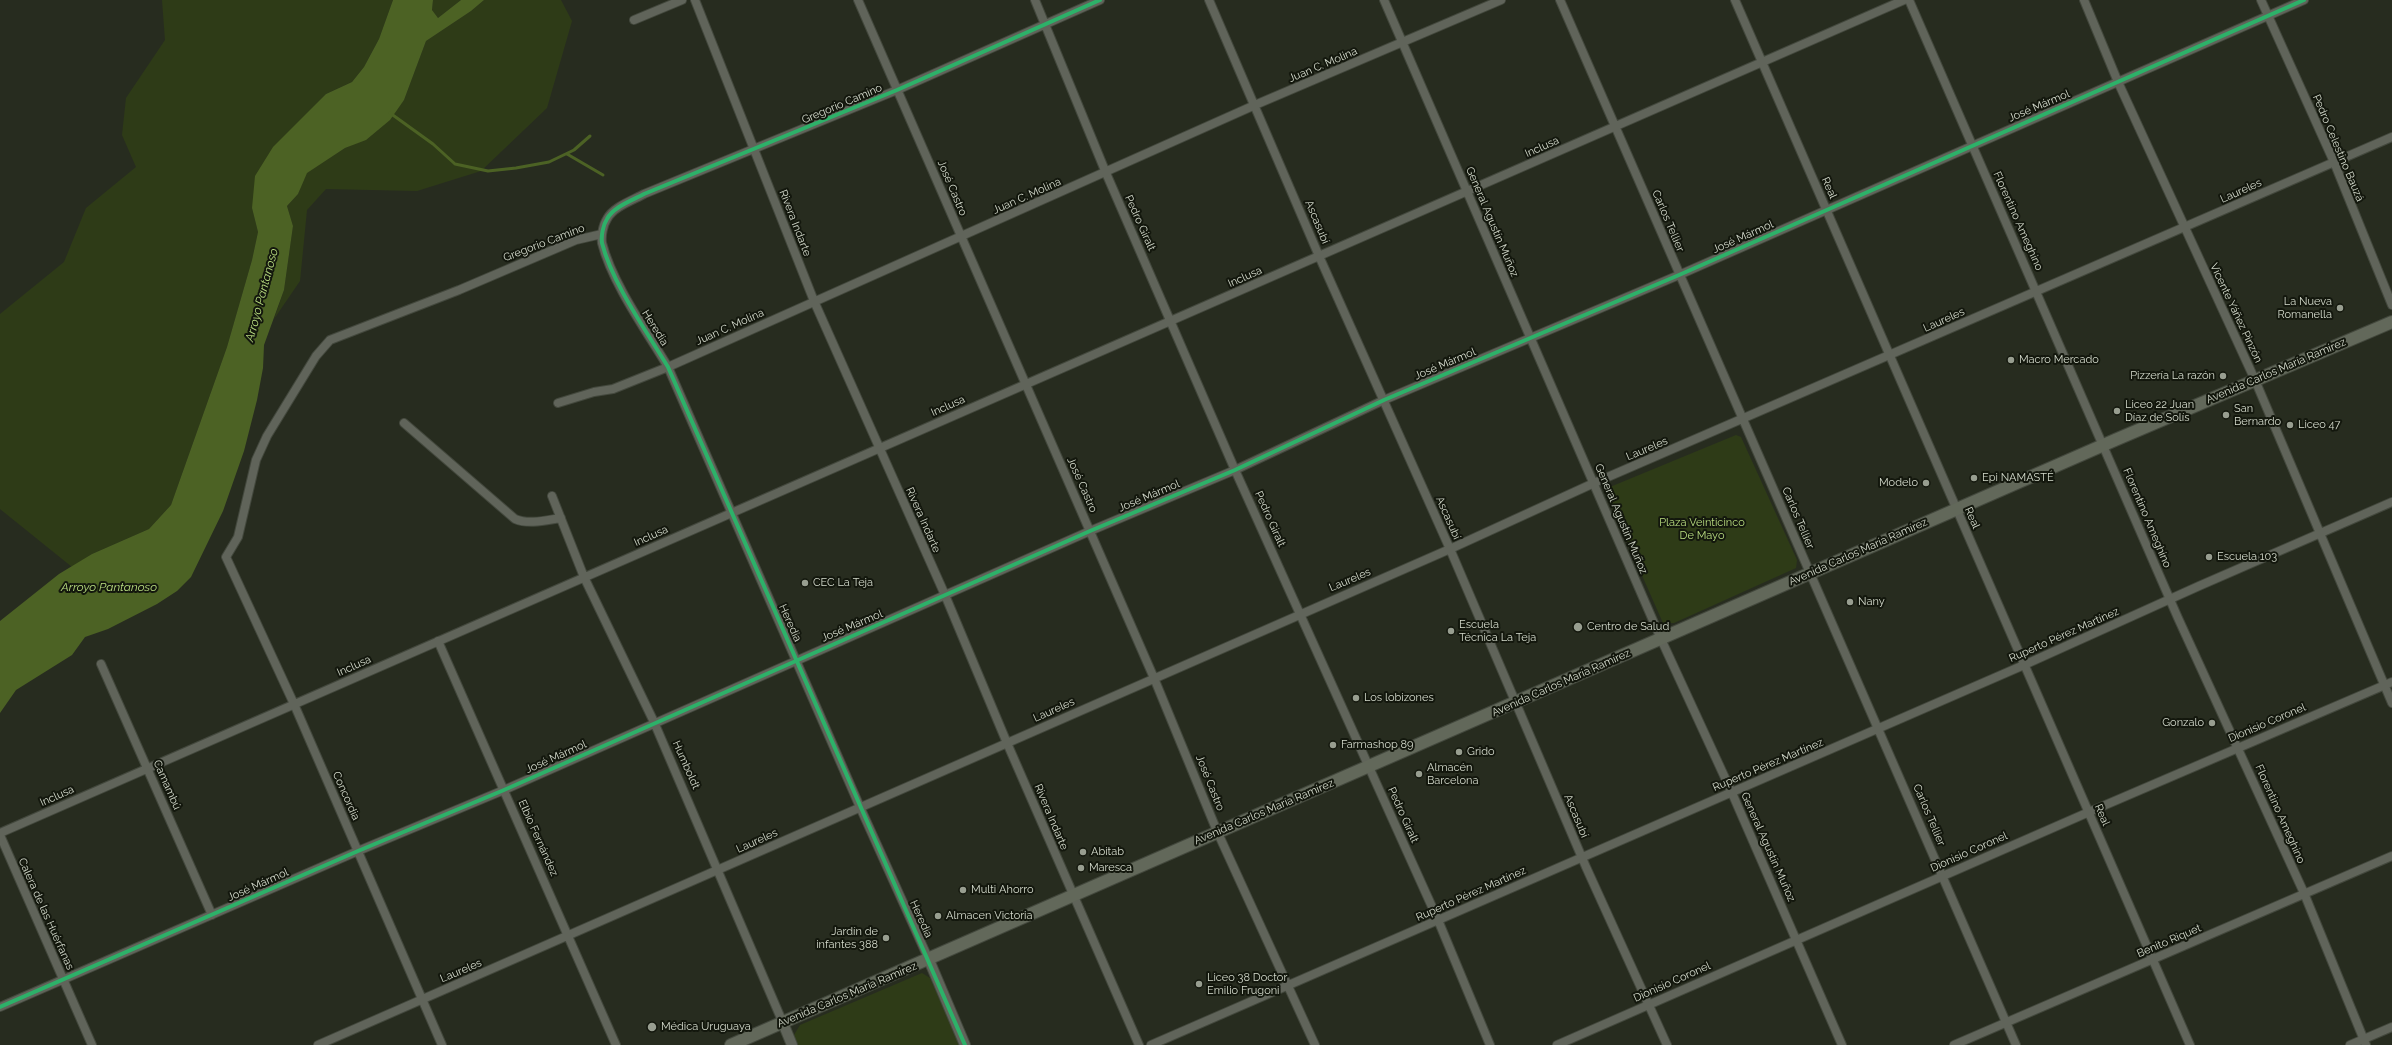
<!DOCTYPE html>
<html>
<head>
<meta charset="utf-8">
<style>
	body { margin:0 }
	canvas { display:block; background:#272c1f }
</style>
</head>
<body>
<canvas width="2392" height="1045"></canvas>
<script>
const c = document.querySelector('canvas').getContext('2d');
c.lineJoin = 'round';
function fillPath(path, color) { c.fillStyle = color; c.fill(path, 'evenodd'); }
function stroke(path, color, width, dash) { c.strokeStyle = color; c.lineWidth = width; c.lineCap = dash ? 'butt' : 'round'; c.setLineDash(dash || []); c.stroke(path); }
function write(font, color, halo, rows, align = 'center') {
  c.font = font + ' Raleway,sans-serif'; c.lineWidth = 4; c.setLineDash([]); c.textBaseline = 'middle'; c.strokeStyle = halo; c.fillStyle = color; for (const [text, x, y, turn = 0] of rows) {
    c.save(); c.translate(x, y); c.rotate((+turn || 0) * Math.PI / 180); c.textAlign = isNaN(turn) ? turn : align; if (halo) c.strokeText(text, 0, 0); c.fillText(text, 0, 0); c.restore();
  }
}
fillPath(new Path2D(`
	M162,0H393L379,39L364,67L352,82L326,94L305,116L252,208L258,232L252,260L227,347L171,505L149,529L92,554L72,567L0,509V314L64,262L86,208L136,167L122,135L126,98L165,40Z
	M433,0H461L438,18L432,10Z
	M484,0H561L572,21L547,108L481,171L417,191L326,189L307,210L300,281L274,319L284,290L293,226L287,206L298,194L306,173L345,148L366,139L404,100L426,41L471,11Z
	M1736,435L1741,437L1797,560L1796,568L1674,623H1663L1607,496L1610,487Z
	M922,973L930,978L960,1045H797L794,1035L800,1025Z`), '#2e3b17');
fillPath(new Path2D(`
	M393,0H433L432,10L438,18L461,0H484L471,11L426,41L404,100L390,120L366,140L345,148L307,173L298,194L287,206L293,226L284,290L264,345L263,368L257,400L244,451L223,511L191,577L177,591L157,604L108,629L85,637L72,655L16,690L0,713V621L59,574L92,554L149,529L171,505L227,347L252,260L258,232L252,208L255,176L273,147L326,94L352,82L364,67L379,39Z`), '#4c6224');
stroke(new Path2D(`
	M390,113L433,144L455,164L488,171L516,168L549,162L574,150L590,136
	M567,154L603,175`), '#4c6224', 3);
const minor = new Path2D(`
	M695,0L814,301L945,595L1007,743L1139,1045
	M858,0L1154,678L1217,831L1315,1045
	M1035,0L1106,173L1235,470L1438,920L1490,1045
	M1209,0L1319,256L1450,549L1586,867L1667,1045
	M1384,0L1661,639L1732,793L1842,1045
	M1560,0L2016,1045
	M1735,0L2190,1045
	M1909,0L2178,618L2304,893L2366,1045
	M2084,0L2118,82L2255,380L2392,703
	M2261,0L2334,162L2392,305
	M634,20L682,0
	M558,403L594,392L613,389L668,367L1255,105L1501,0
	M404,423L515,519C529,525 547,520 561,518
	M552,496L584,577L654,722L783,1023
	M438,641L616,1045
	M101,664L212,915
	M0,833L1904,0
	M0,835L92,1045
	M929,960L860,807L668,367C647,332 612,283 602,243C601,236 603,225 607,219C613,207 633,200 644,194L897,90L1100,0
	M0,1007L358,851L504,790L1090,531L1235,470L1384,400L1679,275L2304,0
	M318,1045L1450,549L1594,483L2392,137
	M442,1045L294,704L226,557L238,537L256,460L267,436L316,356L330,340L459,290L576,240L602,234
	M1151,1045L2024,665L2199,586L2392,502
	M1557,1045L2089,812L2392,682
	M1954,1045L2392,856
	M2350,1045L2392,1027`);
const tertiary = new Path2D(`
	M929,960L965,1045
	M783,1023L792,1045`);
const secondary = new Path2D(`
	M731,1045L2115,440L2392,322`);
stroke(minor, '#43483d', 10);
stroke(tertiary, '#43483d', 12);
stroke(secondary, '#43483d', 14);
stroke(minor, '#60645a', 8);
stroke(tertiary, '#60645a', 10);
stroke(secondary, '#62685a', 12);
stroke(new Path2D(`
	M0,1007L358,851L504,790L1090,531L1235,470L1384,400L1679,275L2304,0
	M965,1045L668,367C647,332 612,283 602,243C601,236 603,225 607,219C613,207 633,200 644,194L897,90L1100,0`), '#2db169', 4);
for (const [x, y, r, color] of [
	[2340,308,4,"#989e90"],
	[2011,360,4,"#989e90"],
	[2223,376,4,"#989e90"],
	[2117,411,4,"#989e90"],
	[2226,415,4,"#989e90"],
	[2290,425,4,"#989e90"],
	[1974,478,4,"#989e90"],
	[1926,483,4,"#989e90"],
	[2209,557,4,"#989e90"],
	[805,583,4,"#989e90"],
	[1850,602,4,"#989e90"],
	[1578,627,5,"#989e90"],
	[1451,631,4,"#989e90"],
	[1356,698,4,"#989e90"],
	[2212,723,4,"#989e90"],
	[1333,745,4,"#989e90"],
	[1459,752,4,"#989e90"],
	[1419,774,4,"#989e90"],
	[1083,852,4,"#989e90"],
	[1081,868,4,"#989e90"],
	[963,890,4,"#989e90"],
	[938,916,4,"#989e90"],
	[886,938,4,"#989e90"],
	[1199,984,4,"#989e90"],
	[652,1027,5,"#989e90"]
]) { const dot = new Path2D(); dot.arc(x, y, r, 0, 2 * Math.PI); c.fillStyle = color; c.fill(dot); stroke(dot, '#13170d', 1.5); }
write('11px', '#d5dbcd', '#13170d', [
	["Juan C. Molina",1323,65,-23],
	["Gregorio Camino",842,104,-23],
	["José Mármol",2039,106,-23],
	["Inclusa",1542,147,-24],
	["Pedro Celestino Bauzá",2338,148,67],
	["José Castro",952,188,67],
	["Real",1829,188,66],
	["Laureles",2241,191,-24],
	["Juan C. Molina",1027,196,-24],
	["Carlos Tellier",1668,221,67],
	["Florentino Ameghino",2018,221,66],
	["Ascasubí",1317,222,67],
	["General Agustín Muñoz",1492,222,67],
	["Rivera Indarte",795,223,69],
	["Pedro Giralt",1140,223,66],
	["José Mármol",1743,237,-24],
	["Gregorio Camino",544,243,-21],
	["Inclusa",1245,277,-24],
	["Vicente Yáñez Pinzón",2236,313,65],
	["Laureles",1944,320,-24],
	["Juan C. Molina",730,327,-24],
	["Heredia",655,328,58],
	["José Mármol",1445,364,-23],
	["Avenida Carlos María Ramírez",2276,371,-23],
	["Inclusa",948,406,-24],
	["Laureles",1647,449,-23],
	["José Castro",1082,485,66],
	["José Mármol",1149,496,-23],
	["Ascasubí",1448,518,66],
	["Carlos Tellier",1798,518,67],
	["Real",1972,518,66],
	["Florentino Ameghino",2147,518,67],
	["Pedro Giralt",1270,519,66],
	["General Agustín Muñoz",1621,519,67],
	["Rivera Indarte",923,520,66],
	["Inclusa",651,536,-24],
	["Avenida Carlos María Ramírez",1858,552,-24],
	["Laureles",1350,580,-23],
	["Heredia",790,623,66],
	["José Mármol",852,626,-23],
	["Ruperto Pérez Martínez",2064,635,-24],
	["Inclusa",354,666,-24],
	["Avenida Carlos María Ramírez",1561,683,-24],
	["Laureles",1054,710,-24],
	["Dionisio Coronel",2267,723,-23],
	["José Mármol",556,757,-24],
	["Humboldt",686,765,66],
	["Ruperto Pérez Martínez",1768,765,-23],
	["José Castro",1210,783,68],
	["Camambú",167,785,66],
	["Inclusa",57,796,-24],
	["Concordia",346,796,66],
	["Avenida Carlos María Ramírez",1264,812,-23],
	["Florentino Ameghino",2280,814,66],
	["Pedro Giralt",1403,815,66],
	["Carlos Tellier",1929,815,67],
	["Real",2102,815,67],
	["Ascasubí",1576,816,67],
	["Rivera Indarte",1051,817,67],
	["Elbio Fernández",538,838,66],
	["Laureles",757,841,-24],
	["General Agustín Muñoz",1768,847,66],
	["Dionisio Coronel",1969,852,-24],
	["José Mármol",258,885,-24],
	["Ruperto Pérez Martínez",1471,894,-24],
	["Calera de las Huérfanas",46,914,66],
	["Heredia",921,919,66],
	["Benito Riquet",2169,941,-23],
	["Laureles",461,971,-23],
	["Dionisio Coronel",1672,982,-24],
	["Avenida Carlos María Ramírez",847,995,-23]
]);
write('11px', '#d5dbcd', '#13170d', [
	["La Nueva",2332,302,"right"],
	["Romanella",2332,315,"right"],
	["Macro Mercado",2019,360],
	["Pizzería La razón",2215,376,"right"],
	["Liceo 22 Juan",2125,405],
	["Díaz de Solís",2125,418],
	["San",2234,409],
	["Bernardo",2234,422],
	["Liceo 47",2298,425],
	["Epi NAMASTÉ",1982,478],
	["Modelo",1918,483,"right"],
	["Escuela 103",2217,557],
	["CEC La Teja",813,583],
	["Nany",1858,602],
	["Escuela",1459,625],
	["Técnica La Teja",1459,638],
	["Centro de Salud",1587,627],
	["Los lobizones",1364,698],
	["Gonzalo",2204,723,"right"],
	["Farmashop 89",1341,745],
	["Grido",1467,752],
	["Almacén",1427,768],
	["Barcelona",1427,781],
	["Abitab",1091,852],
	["Maresca",1089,868],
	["Multi Ahorro",971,890],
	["Almacen Victoria",946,916],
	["Jardín de",878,932,"right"],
	["infantes 388",878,945,"right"],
	["Liceo 38 Doctor",1207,978],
	["Emilio Frugoni",1207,991],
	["Médica Uruguaya",661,1027]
], 'left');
write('11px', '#bade81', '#13170d', [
	["Plaza Veinticinco",1702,523],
	["De Mayo",1702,536]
]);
write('italic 12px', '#b9dd80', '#13170d', [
	["Arroyo Pantanoso",262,295,-75],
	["Arroyo Pantanoso",109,587]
]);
</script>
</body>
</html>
